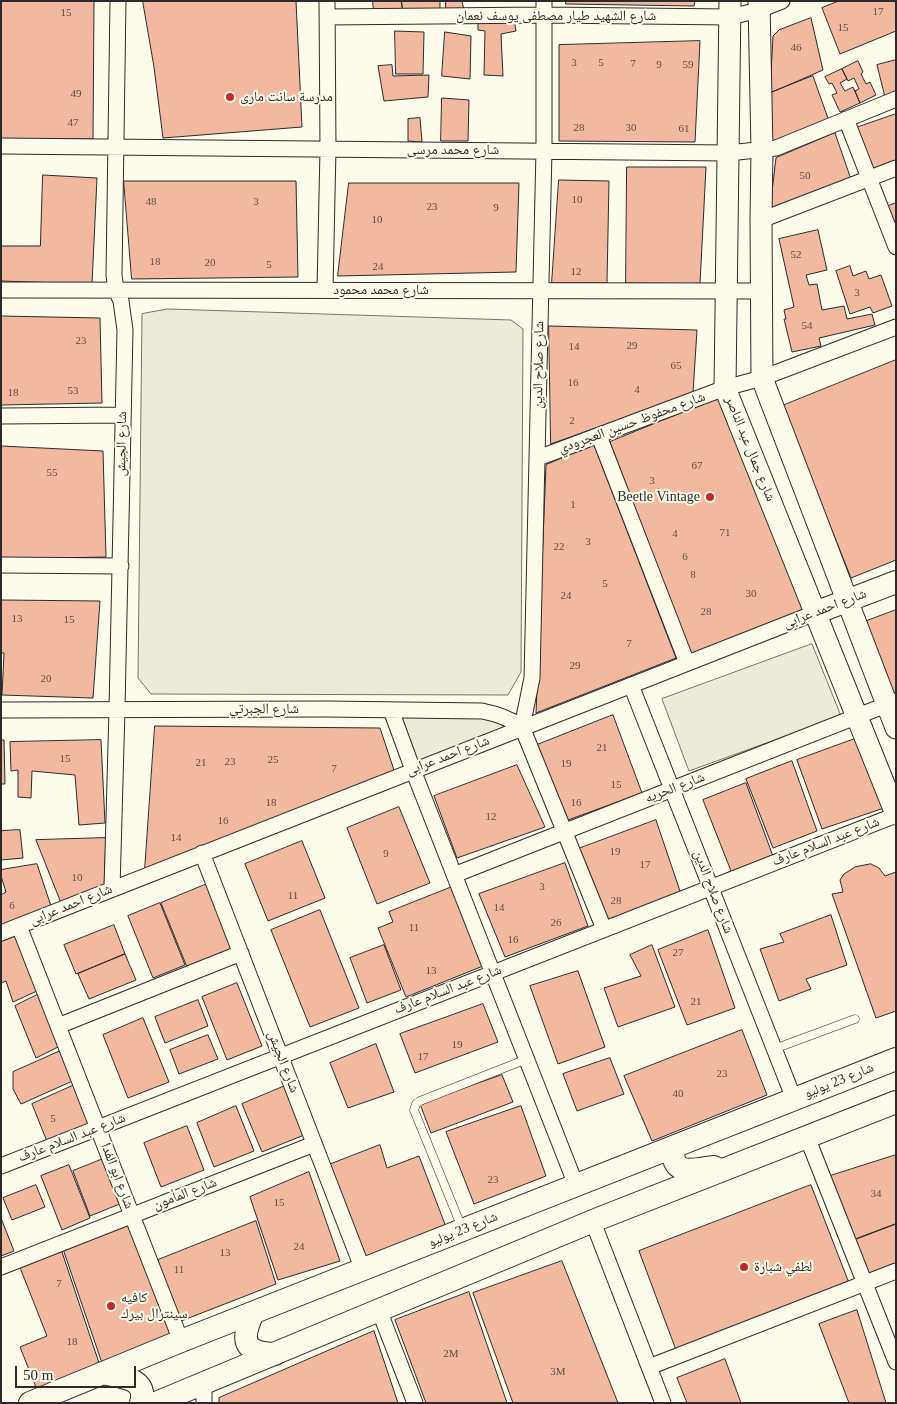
<!DOCTYPE html>
<html>
<head>
<meta charset="utf-8">
<style>
	body { margin:0 }
	#map { position:relative; width:897px; height:1404px; overflow:hidden; background:#fdfbea; font-family:"Times New Roman",serif }
	canvas { display:block }
	.frame { position:absolute; inset:0; border:2px solid #2b2b2b; pointer-events:none }
	.scale { position:absolute; left:15px; top:1366px; width:121px; height:22px; box-sizing:border-box; border:2px solid #2b2b2b; border-top:0; padding-left:6px; font-size:15px; line-height:18px; white-space:nowrap; color:#2b2b2b; -webkit-text-stroke:4px #fdfbea; paint-order:stroke }
</style>
</head>
<body>
<div id="map">
<canvas width="897" height="1404"></canvas>
<div class="frame"></div>
<div class="scale">50 m</div>
</div>
<script>
const c = document.querySelector('canvas').getContext('2d');
c.lineJoin = 'round';
function fillPath(path, color) { c.fillStyle = color; c.fill(path, 'evenodd'); }
function stroke(path, color, width, dash) { c.strokeStyle = color; c.lineWidth = width; c.lineCap = dash ? 'butt' : 'round'; c.setLineDash(dash || []); c.stroke(path); }
function write(font, color, halo, rows, align = 'center') {
  c.font = font + ' "Times New Roman","Noto Naskh Arabic",serif'; c.lineWidth = 4; c.setLineDash([]); c.textBaseline = 'middle'; c.strokeStyle = halo; c.fillStyle = color; for (const [text, x, y, turn = 0] of rows) {
    c.save(); c.translate(x, y); c.rotate((+turn || 0) * Math.PI / 180); c.textAlign = isNaN(turn) ? turn : align; if (halo) c.strokeText(text, 0, 0); c.fillText(text, 0, 0); c.restore();
  }
}
const green = new Path2D(`
	M168,309L511,320L523,329L521,672L508,695L151,694L138,678L142,314Z
	M812,644L841,716L689,771L662,699Z
	M397,713L499,717L504,730L415,764Z`);
fillPath(green, '#ecebdb');
stroke(green, '#74746e', 1);
const building = new Path2D(`
	M1,1H94L93,139H1Z
	M143,1H296L302,127L163,138L154,67Z
	M373,1H401L403,11L374,12Z
	M402,1H440V9L403,11Z
	M446,1H462L464,10L446,9Z
	M566,1H695L694,6L566,4Z
	M839,1H896V31L840,54L822,8Z
	M811,18L823,70L770,93L773,36L779,30Z
	M514,19L516,31L501,34L503,76L484,75L485,31L478,30V20Z
	M395,31L424,32L423,74H396Z
	M445,32L471,36L470,79L442,76Z
	M700,41L695,142L559,141V45Z
	M896,60V91L885,97L877,65Z
	M858,61L863,72L861,74L866,84L870,82L876,95L860,103L855,91L859,89L854,78L848,81L842,69Z
	M392,65L393,76L429,75L428,97L384,101L378,66Z
	M842,69L847,79L840,83L845,91L853,87L860,103L840,112L832,95L837,93L832,83L829,84L825,77Z
	M813,76L830,124L775,142L772,139L770,93Z
	M442,98L469,100L468,141H441Z
	M896,114V164L874,172L853,129Z
	M420,118L422,142L408,141V119Z
	M835,133L853,185L769,217L776,158Z
	M627,167H706L700,284L626,283Z
	M43,175L97,178L92,284L1,281V246H40Z
	M559,180L609,181L607,283H552Z
	M124,181H296L298,277L132,279Z
	M349,183H519L516,272L338,276Z
	M896,203V231L886,207Z
	M818,230L827,270L806,275L809,285L817,284L822,310L844,306L847,319L872,314L875,325L819,338L821,346L792,352L784,319H786L784,310L794,307L779,239Z
	M850,266L853,276L866,271L869,279L881,275L892,306L873,313L870,307L850,314L836,271Z
	M1,316L100,318L102,403L1,405Z
	M549,326L697,330L693,393L551,444Z
	M896,360V560L851,578L782,406Z
	M723,396L805,610L691,655L610,442Z
	M594,445L676,658L536,713L546,465Z
	M1,446L103,451L106,557L1,559Z
	M1,600L100,601L93,698L2,695L4,653H1Z
	M896,610V697L890,699L864,622Z
	M613,715L642,793L568,820L537,745Z
	M155,726L380,728L395,773L145,869Z
	M863,736L887,807L822,829L797,760Z
	M1,740H4L5,784H1Z
	M101,740L105,823L79,825L75,775L32,771L31,798L18,797V770L11,771L10,742Z
	M792,761L817,831L773,848L746,779Z
	M517,765L545,827L457,858L434,796Z
	M746,783L774,859L733,876L703,800Z
	M399,807L430,883L377,904L347,828Z
	M656,820L682,897L605,924L578,849Z
	M20,830L23,858L1,860V831Z
	M106,838L104,890L61,903L36,840Z
	M302,841L325,898L268,921L245,864Z
	M565,863L588,926L505,957L479,894Z
	M37,864L51,906L1,929V895L6,892L1,876V870Z
	M871,864L879,868L885,876L896,872V1011L876,1018L832,894L843,892L840,880L844,874L855,867Z
	M207,884L233,948L187,967L161,903Z
	M452,887L483,966L406,997L378,928L393,922L389,912Z
	M160,903L185,965L153,978L128,916Z
	M320,910L359,1008L310,1027L271,930Z
	M831,915L847,965L806,979L811,989L779,1001L760,949L784,942L780,934Z
	M114,925L125,954L76,974L64,945Z
	M708,930L735,1008L687,1025L658,950Z
	M15,936L37,991L13,1002L6,981L1,983V942Z
	M384,945L401,990L367,1003L350,958Z
	M652,945L675,1007L618,1027L604,988L641,976L630,955Z
	M125,954L136,980L89,999L78,974Z
	M578,971L605,1047L558,1064L530,986Z
	M237,983L262,1046L227,1060L202,997Z
	M39,994L60,1046L36,1058L15,1006Z
	M198,1000L208,1026L165,1043L155,1017Z
	M483,1004L498,1042L415,1073L400,1034Z
	M143,1018L169,1082L128,1098L103,1035Z
	M742,1030L767,1095L652,1141L624,1076Z
	M208,1035L218,1059L179,1074L170,1050Z
	M376,1044L394,1092L348,1108L330,1063Z
	M65,1049L77,1079L21,1104L13,1089V1072Z
	M610,1058L624,1094L577,1111L563,1074Z
	M502,1075L513,1102L431,1133L420,1104Z
	M79,1083L95,1128L48,1144L32,1104Z
	M285,1086L304,1135L262,1152L242,1104Z
	M236,1106L254,1151L214,1167L197,1123Z
	M521,1106L546,1176L474,1204L446,1132Z
	M187,1126L204,1170L161,1187L144,1143Z
	M380,1145L387,1168L419,1156L446,1227L363,1258L326,1166Z
	M896,1155V1224L851,1241L827,1177Z
	M103,1159L122,1203L90,1216L73,1171Z
	M69,1165L90,1218L62,1230L41,1176Z
	M309,1172L340,1261L278,1280L250,1197Z
	M36,1185L45,1207L12,1220L3,1198Z
	M811,1185L849,1283L676,1350L639,1251Z
	M1,1218L14,1251L1,1256Z
	M256,1221L276,1284L176,1323L158,1260Z
	M130,1222L174,1338L103,1366L63,1249Z
	M896,1224V1267L866,1279L851,1241Z
	M61,1249L100,1366L37,1390L20,1347L47,1336L19,1265Z
	M562,1261L618,1403H513L473,1293Z
	M469,1292L507,1403H426L395,1320Z
	M857,1310L886,1403H849L819,1324Z
	M374,1331L398,1403H219V1398Z
	M725,1359L741,1403H687L677,1378Z`);
fillPath(building, '#f2b8a0');
stroke(building, '#2b2b2b', 1);
const service = new Path2D(`
	M774,1049L855,1019
	M462,1228L414,1110L416,1104L420,1101L527,1059`);
const minor = new Path2D(`
	M327,17L544,15L730,17L759,10L782,1
	M846,119L896,247
	M1,146L728,153L776,148L896,99
	M761,220L896,168
	M1,290L761,291
	M325,290L328,149L327,1
	M1,416L123,415
	M599,436L687,663
	M538,458L725,388L762,378L896,327
	M1,565L121,566
	M631,685L794,1099
	M1,710L327,709L482,711C498,714 509,718 522,727
	M391,710L413,770L576,1185
	M522,727L532,678L544,150V1
	M522,727L604,929
	M202,853L363,1270
	M454,875L896,701
	M112,889L117,709L125,330L121,301L116,290L114,275L118,1
	M19,926L181,1341
	M1,933L815,613
	M58,1026L241,953
	M807,1137L896,1362
	M1,1166L896,815
	M593,1222L663,1403
	M1,1267L314,1144
	M379,1310L415,1403
	M649,1367L896,1271
	M204,1383V1403`);
const secondary = new Path2D(`
	M730,1L725,388L896,814
	M759,1L762,150L761,220L762,378L896,728`);
const primary = new Path2D(`
	M815,613L896,582
	M677,1146C673,1151 672,1156 675,1162C681,1175 702,1168 714,1167
	M253,1313C241,1339 242,1353 275,1354
	M102,1373C120,1377 148,1377 141,1403
	M30,1403L181,1341L896,1059
	M156,1403L598,1219L896,1102`);
stroke(service, '#2b2b2b', 9);
stroke(minor, '#2b2b2b', 17);
stroke(secondary, '#2b2b2b', 23);
stroke(primary, '#2b2b2b', 24);
stroke(service, '#fdfbea', 8);
stroke(minor, '#fdfbea', 15);
stroke(secondary, '#fdfbea', 21);
stroke(primary, '#fdfbea', 22);
for (const [x, y, r, color] of [
	[230,97,5,"#c62828"],
	[710,497,5,"#c62828"],
	[744,1267,5,"#c62828"],
	[111,1306,5,"#c62828"]
]) { const dot = new Path2D(); dot.arc(x, y, r, 0, 2 * Math.PI); c.fillStyle = color; c.fill(dot); stroke(dot, '#fdfbea', 2); }
write('11px', '#5d4e48', null, [
	["17",878,12],
	["15",66,13],
	["15",843,28],
	["46",796,48],
	["3",574,63],
	["5",601,63],
	["7",633,64],
	["9",659,65],
	["59",688,65],
	["49",76,94],
	["47",73,123],
	["28",579,128],
	["30",631,128],
	["61",684,129],
	["50",805,176],
	["10",577,200],
	["48",151,202],
	["3",256,202],
	["23",432,207],
	["9",496,208],
	["10",377,220],
	["52",796,255],
	["18",155,262],
	["20",210,263],
	["5",269,265],
	["24",378,267],
	["12",576,272],
	["3",857,293],
	["54",807,326],
	["23",81,341],
	["29",632,346],
	["14",574,347],
	["65",676,366],
	["16",573,383],
	["4",637,390],
	["53",73,391],
	["18",13,393],
	["2",572,421],
	["67",697,466],
	["55",52,473],
	["3",652,481],
	["1",573,505],
	["71",725,533],
	["4",675,534],
	["3",588,542],
	["22",559,547],
	["6",685,557],
	["8",693,575],
	["5",605,584],
	["30",751,594],
	["24",566,596],
	["28",706,612],
	["13",17,619],
	["15",69,620],
	["7",629,644],
	["29",575,666],
	["20",46,679],
	["21",602,748],
	["15",65,759],
	["25",273,760],
	["23",230,762],
	["21",201,763],
	["19",566,764],
	["7",334,769],
	["15",616,785],
	["18",271,803],
	["16",576,803],
	["12",491,817],
	["16",223,821],
	["14",176,838],
	["19",615,852],
	["9",386,854],
	["17",645,865],
	["10",77,878],
	["3",542,887],
	["11",293,896],
	["28",616,901],
	["6",12,906],
	["14",499,908],
	["26",556,923],
	["11",414,928],
	["16",513,940],
	["27",678,953],
	["13",431,971],
	["21",696,1002],
	["19",457,1045],
	["17",423,1057],
	["23",722,1074],
	["40",678,1094],
	["5",53,1119],
	["23",493,1180],
	["34",876,1194],
	["15",279,1203],
	["24",299,1247],
	["13",225,1253],
	["11",179,1270],
	["7",59,1284],
	["18",72,1342],
	["2M",451,1354],
	["3M",558,1372]
]);
write('14px', '#2b2b2b', '#fdfbea', [
	["شارع الشهيد طيار مصطفى يوسف نعمان",556,16],
	["شارع محمد مرسى",453,150],
	["شارع محمد محمود",381,290],
	["شارع صلاح الدين",539,365,-89],
	["شارع محفوظ حسين العجرودي",632,423,-20],
	["شارع الجيش",122,444,-89],
	["شارع جمال عبد الناصر",750,449,68],
	["شارع احمد عرابى",825,609,-21],
	["شارع الجبرتي",264,709],
	["شارع احمد عرابى",448,756,-21],
	["شارع الحريه",675,788,-21],
	["شارع عبد السلام عارف",826,842,-21],
	["شارع صلاح الدين",713,892,69],
	["شارع احمد عرابى",71,905,-22],
	["شارع عبد السلام عارف",448,990,-21],
	["شارع الجيش",283,1062,69],
	["شارع 23 يوليو",839,1081,-22],
	["شارع عبد السلام عارف",72,1138,-21],
	["شارع ابو الفدا",117,1176,69],
	["شارع المأمون",185,1194,-21],
	["شارع 23 يوليو",463,1230,-22]
]);
write('14px', '#2b2b2b', '#fdfbea', [
	["مدرسة سانت مارى",240,97],
	["Beetle Vintage",700,497,"right"],
	["لطفي شبارة",754,1267],
	["كافيه",121,1298],
	["سينترال بيرك",121,1314]
], 'left');
</script>
</body>
</html>
